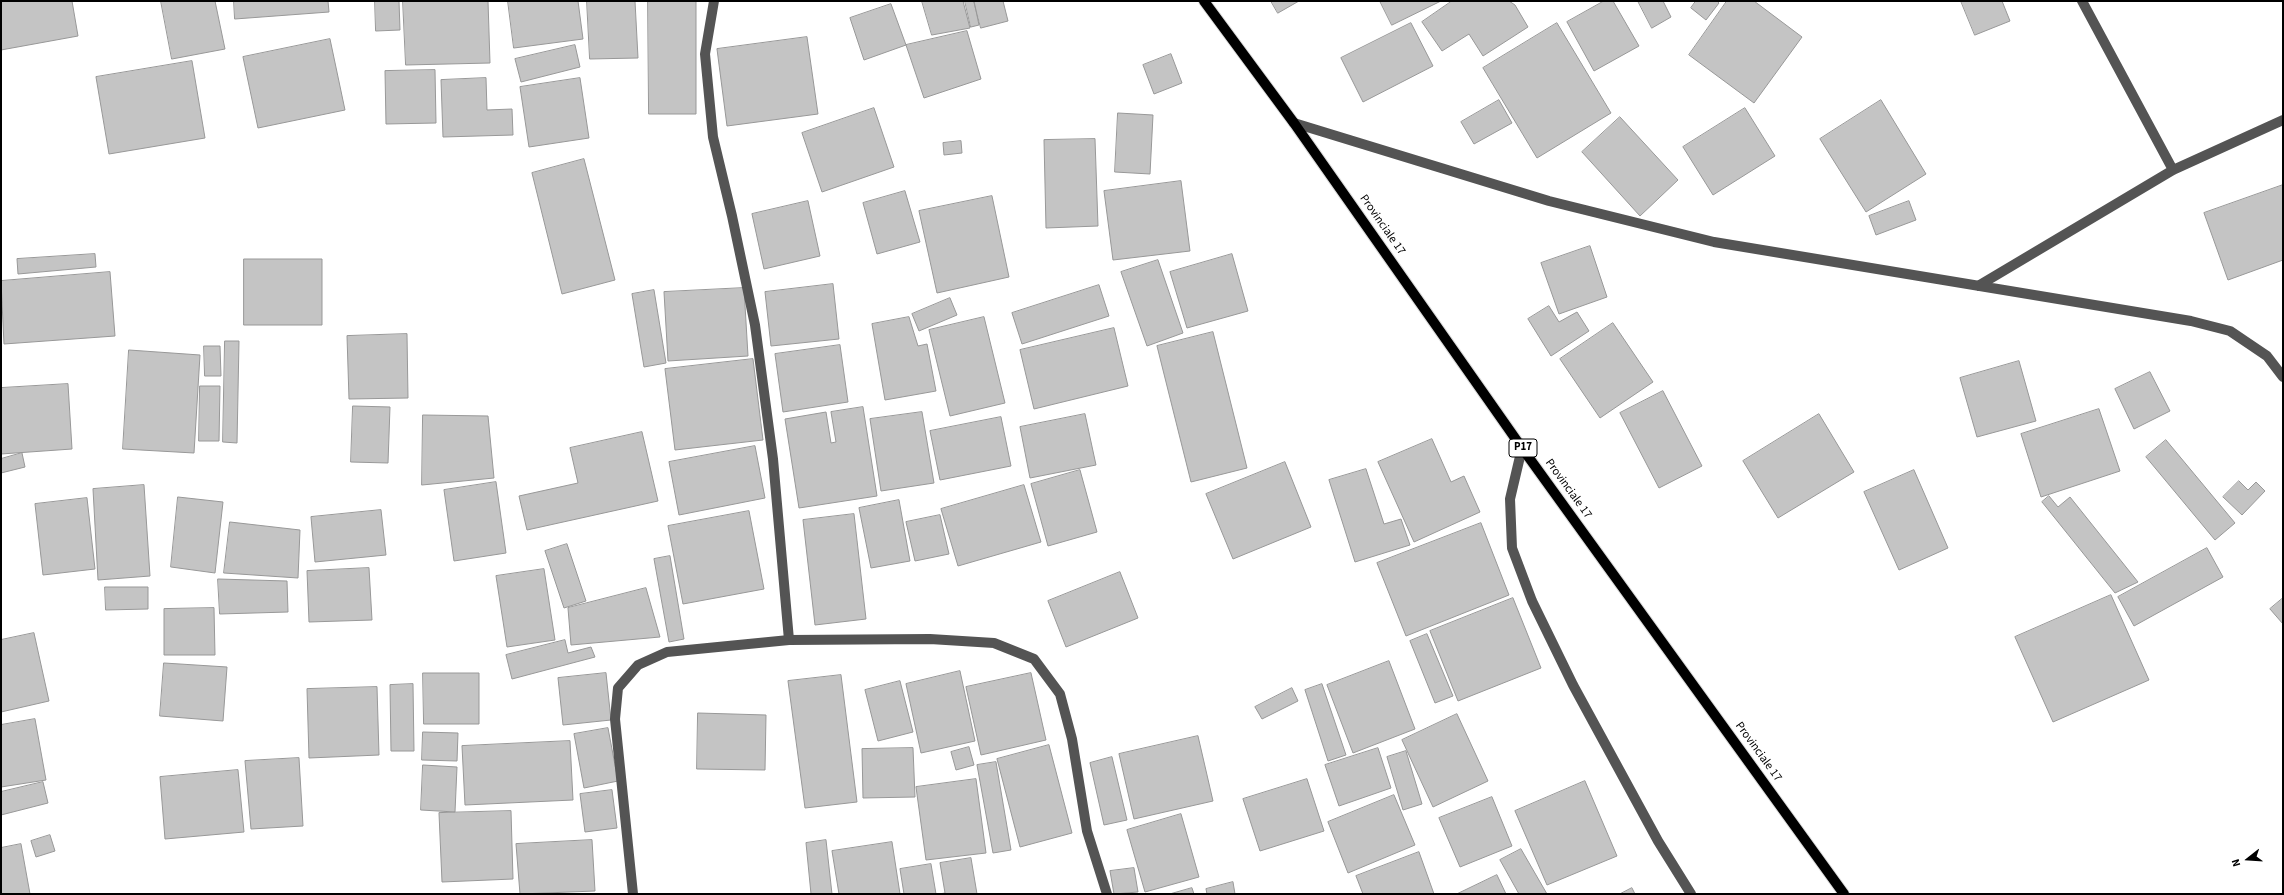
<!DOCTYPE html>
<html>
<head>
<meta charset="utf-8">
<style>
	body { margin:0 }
	#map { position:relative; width:2284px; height:895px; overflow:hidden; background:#fff; font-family:"Source Sans 3",sans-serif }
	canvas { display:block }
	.frame { position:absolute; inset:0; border:2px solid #000; pointer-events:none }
	.north { position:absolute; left:2228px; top:839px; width:40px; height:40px; -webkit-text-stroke:3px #fff; paint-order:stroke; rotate:253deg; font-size:11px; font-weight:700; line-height:16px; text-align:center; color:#000 }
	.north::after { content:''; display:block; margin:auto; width:14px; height:18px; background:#000; clip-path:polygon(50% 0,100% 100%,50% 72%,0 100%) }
</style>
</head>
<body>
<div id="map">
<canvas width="2284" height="895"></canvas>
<div class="frame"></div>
<div class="north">N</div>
</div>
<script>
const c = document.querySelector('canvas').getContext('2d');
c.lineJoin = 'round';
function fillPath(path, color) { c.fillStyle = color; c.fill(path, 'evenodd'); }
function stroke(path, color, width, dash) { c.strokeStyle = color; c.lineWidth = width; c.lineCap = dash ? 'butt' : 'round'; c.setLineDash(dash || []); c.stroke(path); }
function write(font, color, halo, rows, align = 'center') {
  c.font = font + ' "Source Sans 3",sans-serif'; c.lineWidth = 3.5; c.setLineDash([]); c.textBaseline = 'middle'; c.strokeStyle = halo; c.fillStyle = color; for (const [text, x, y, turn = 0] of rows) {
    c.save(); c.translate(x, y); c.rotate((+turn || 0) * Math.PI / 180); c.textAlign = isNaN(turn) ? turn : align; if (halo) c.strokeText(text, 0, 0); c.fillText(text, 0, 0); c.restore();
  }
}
const building = new Path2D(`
	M1,1H72L78,36L1,50Z
	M161,1H215L225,49L172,59Z
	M234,1H328L329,12L235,19Z
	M375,1H399L400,30L376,31Z
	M403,1H488L490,63L406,65Z
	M508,1H578L583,39L514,48Z
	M587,1H635L638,58L590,59Z
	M648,1H696V114H649Z
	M922,1H963L970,28L932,35Z
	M965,1H974L979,25L971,27Z
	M974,1H1003L1008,21L981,28Z
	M1271,1H1299L1278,13Z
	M1380,1H1441L1392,25Z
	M1452,1H1509L1515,5L1528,27L1483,56L1469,34L1442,51L1422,22Z
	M1604,1H1613L1639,46L1594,71L1567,22Z
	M1638,1H1663L1671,17L1652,28Z
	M1696,1H1717L1719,3L1706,20L1691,8Z
	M1727,1H1754L1802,37L1754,103L1689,55Z
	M1961,1H2002L2010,21L1975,35Z
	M891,4L906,45L864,60L850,18Z
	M1411,23L1433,66L1363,102L1341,58Z
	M1557,23L1611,113L1537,158L1483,68Z
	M967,31L981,79L924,98L906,45Z
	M807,37L818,114L727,126L717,49Z
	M330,39L345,110L258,128L243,57Z
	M575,45L580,67L521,82L515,59Z
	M1171,54L1182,83L1154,94L1143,65Z
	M192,61L205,138L109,154L96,77Z
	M435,70L436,123L386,124L385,71Z
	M486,78L487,110L512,109L513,135L443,137L441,80Z
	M580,78L589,138L529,147L520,87Z
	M1499,100L1512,123L1474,144L1461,122Z
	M1881,100L1926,174L1866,212L1820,139Z
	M874,108L894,167L822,192L802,133Z
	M1745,108L1775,156L1713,195L1683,147Z
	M1118,113L1153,115L1150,174L1115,172Z
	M1620,117L1678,180L1640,216L1582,152Z
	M1095,139L1098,226L1046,228L1044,140Z
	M961,141L962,153L944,155L943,143Z
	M584,159L615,280L562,294L532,173Z
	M1181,181L1190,251L1113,260L1104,191Z
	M2283,185V260L2228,280L2204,213Z
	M905,191L920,242L877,254L863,203Z
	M992,196L1009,277L937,293L919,211Z
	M808,201L820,256L764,269L752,214Z
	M1909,201L1916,220L1876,235L1869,216Z
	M1590,246L1607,297L1559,314L1541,263Z
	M95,254L96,267L18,274L17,259Z
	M1232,254L1248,311L1187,328L1170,272Z
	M244,259H322V325H244Z
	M1158,260L1183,333L1147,346L1121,272Z
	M110,272L115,336L4,344L1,281Z
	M833,284L839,339L771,346L765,292Z
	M1099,285L1109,316L1022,344L1012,313Z
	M744,288L748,356L668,361L664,292Z
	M654,290L666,363L644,367L632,294Z
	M950,298L957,315L919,331L912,314Z
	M1549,306L1559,322L1577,312L1589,331L1551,356L1528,319Z
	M909,317L918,346L927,344L936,391L885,400L872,324Z
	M984,317L1005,403L950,416L929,330Z
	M1613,323L1653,382L1600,418L1560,359Z
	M1114,328L1128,386L1034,409L1020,350Z
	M1213,332L1247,468L1191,482L1157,346Z
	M407,334L408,398L349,399L347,336Z
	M225,341H239L237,443L223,442Z
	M840,345L848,402L783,412L775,354Z
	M204,346H220L221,376H205Z
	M129,350L200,355L194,453L123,449Z
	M753,359L763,440L675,450L665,369Z
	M2019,361L2036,421L1977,437L1960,378Z
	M2150,372L2170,411L2134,429L2115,389Z
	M68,384L72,449L1,454V388Z
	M200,386H220L219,441H199Z
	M1663,391L1702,466L1659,488L1620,413Z
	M353,406L390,407L388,463L351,462Z
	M863,407L877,496L799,508L785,419L826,412L831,443L836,442L831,412Z
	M2099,409L2120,471L2041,497L2021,434Z
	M922,412L934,483L881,491L870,419Z
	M1085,414L1096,465L1030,478L1020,427Z
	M1819,414L1854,472L1778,518L1743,461Z
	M423,415L488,416L494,478L422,485Z
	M1001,417L1011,466L940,480L930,431Z
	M642,432L658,501L527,530L519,496L578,483L570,448Z
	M1432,439L1451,482L1464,476L1480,512L1414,542L1378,462Z
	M2166,440L2235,523L2215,540L2146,457Z
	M755,446L765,498L679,515L669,462Z
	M22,453L25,467L1,473V459Z
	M1285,462L1311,527L1233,559L1206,494Z
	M1366,469L1384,524L1401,519L1410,545L1355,562L1329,480Z
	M1080,470L1097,532L1048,546L1031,484Z
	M1914,470L1948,548L1899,570L1864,492Z
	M2239,481L2248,490L2256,482L2265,491L2242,515L2223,497Z
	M496,482L506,553L454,561L444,490Z
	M144,485L150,576L98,580L93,489Z
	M1024,485L1041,542L958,566L941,509Z
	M2049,496L2058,507L2070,497L2138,582L2115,593L2042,502Z
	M178,497L223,502L215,573L171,567Z
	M87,498L95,569L43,575L35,504Z
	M899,500L910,561L871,568L859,508Z
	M381,510L386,555L315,562L311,517Z
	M749,511L764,589L683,604L668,526Z
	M854,514L866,619L815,625L803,520Z
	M940,515L949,554L915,561L906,522Z
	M230,522L300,530L298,578L224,573Z
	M1481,523L1509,595L1406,636L1377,563Z
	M567,544L586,601L564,608L545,551Z
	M2207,548L2223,577L2134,626L2118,597Z
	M670,556L684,639L669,642L654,559Z
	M369,568L372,620L309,622L307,571Z
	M544,569L555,640L507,647L496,576Z
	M1120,572L1138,618L1066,647L1048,601Z
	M218,579L287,581L288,612L220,614Z
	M105,587H148V609L106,610Z
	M646,588L660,637L571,645L568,608Z
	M2111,595L2149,680L2053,722L2015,637Z
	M1513,598L1541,668L1458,701L1430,631Z
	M2283,598V624L2270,609Z
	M214,608L215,655H164V609Z
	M34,633L49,701L1,712V640Z
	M1427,634L1453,696L1435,703L1410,641Z
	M565,640L568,653L591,647L595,657L512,679L506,655Z
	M1389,661L1415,729L1353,753L1327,685Z
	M164,663L227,667L223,721L160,716Z
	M960,671L975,741L921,753L906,684Z
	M423,673H479V724H424Z
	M606,673L611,720L563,725L558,678Z
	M1031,673L1046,740L981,755L966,687Z
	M841,675L857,802L805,808L788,681Z
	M900,681L913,732L878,741L865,690Z
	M413,684L414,751H391L390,685Z
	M1322,684L1346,755L1328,761L1305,690Z
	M377,687L379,755L309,758L307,689Z
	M1292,688L1298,701L1262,719L1255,707Z
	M698,713L766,715L765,770L697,769Z
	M1457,714L1488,781L1433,807L1402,740Z
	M35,719L46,780L1,787V725Z
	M608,728L618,781L584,788L574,734Z
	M423,732L458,733L457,761L422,760Z
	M1198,736L1213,801L1134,819L1119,754Z
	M570,741L573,800L465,805L462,746Z
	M1049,745L1072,833L1020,847L997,759Z
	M969,747L974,765L956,770L951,752Z
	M913,748L915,797L863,798L862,749Z
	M1378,748L1391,788L1339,806L1325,765Z
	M1406,751L1422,804L1403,810L1387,757Z
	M1112,757L1127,820L1104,825L1090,763Z
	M299,758L303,826L251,829L245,761Z
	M996,762L1011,850L993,853L977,765Z
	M423,765L457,767L455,812L421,810Z
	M238,770L244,832L165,839L160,777Z
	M976,779L986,853L926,860L916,787Z
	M1307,779L1324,831L1260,851L1243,799Z
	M1585,781L1617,856L1547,885L1515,811Z
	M43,782L48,803L1,815V792Z
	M612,790L617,828L585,832L580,794Z
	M1394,795L1415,845L1348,873L1328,822Z
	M1492,797L1512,846L1460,867L1439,818Z
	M511,811L513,879L442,882L439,813Z
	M1181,814L1199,877L1145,892L1127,830Z
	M50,835L55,851L36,857L31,841Z
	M592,840L595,891L520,894L516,844Z
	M826,840L832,894H811L806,843Z
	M892,842L900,894H839L832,851Z
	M21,844L30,894H1V848Z
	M1521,849L1547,894H1519L1500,860Z
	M1419,852L1434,894H1363L1356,876Z
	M971,858L977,894H939L945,893L940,863Z
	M931,864L936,894H904L900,869Z
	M1134,868L1138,892L1114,894L1110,871Z
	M1497,875L1506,894H1457Z
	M1233,882L1235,894H1207L1206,889Z
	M1192,888L1194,894H1170Z
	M1632,888L1635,894H1620Z`);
fillPath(building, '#c4c4c4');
stroke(building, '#989898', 1);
const major = new Path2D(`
	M1204,1L1294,123L1522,448L1844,894`);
stroke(major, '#dbdbdb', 12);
stroke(new Path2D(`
	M714,1L705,54L713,137L732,216L755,325L773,459L789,640
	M2082,1L2173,170
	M1294,123L1549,201L1714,242L2191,321L2230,331L2267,356L2283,377
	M1978,286L2173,170L2283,120
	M1522,448L1510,499L1512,548L1532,601L1573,685L1658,841L1691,894
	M633,894L615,719L618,688L638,665L667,652L789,640L930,639L994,643L1034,659L1060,694L1072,739L1087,831L1107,894`), '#545454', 10);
stroke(major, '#000', 10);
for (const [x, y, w] of [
	[1523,448,28]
]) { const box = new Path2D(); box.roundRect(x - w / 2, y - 9, w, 18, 3); c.fillStyle = '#fff'; c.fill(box); stroke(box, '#000', 1); }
write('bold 11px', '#000', null, [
	["P17",1523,448]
]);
write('12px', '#000', '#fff', [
	["Provinciale 17",1382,225,55],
	["Provinciale 17",1568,489,54],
	["Provinciale 17",1758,752,54]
]);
</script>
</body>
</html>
